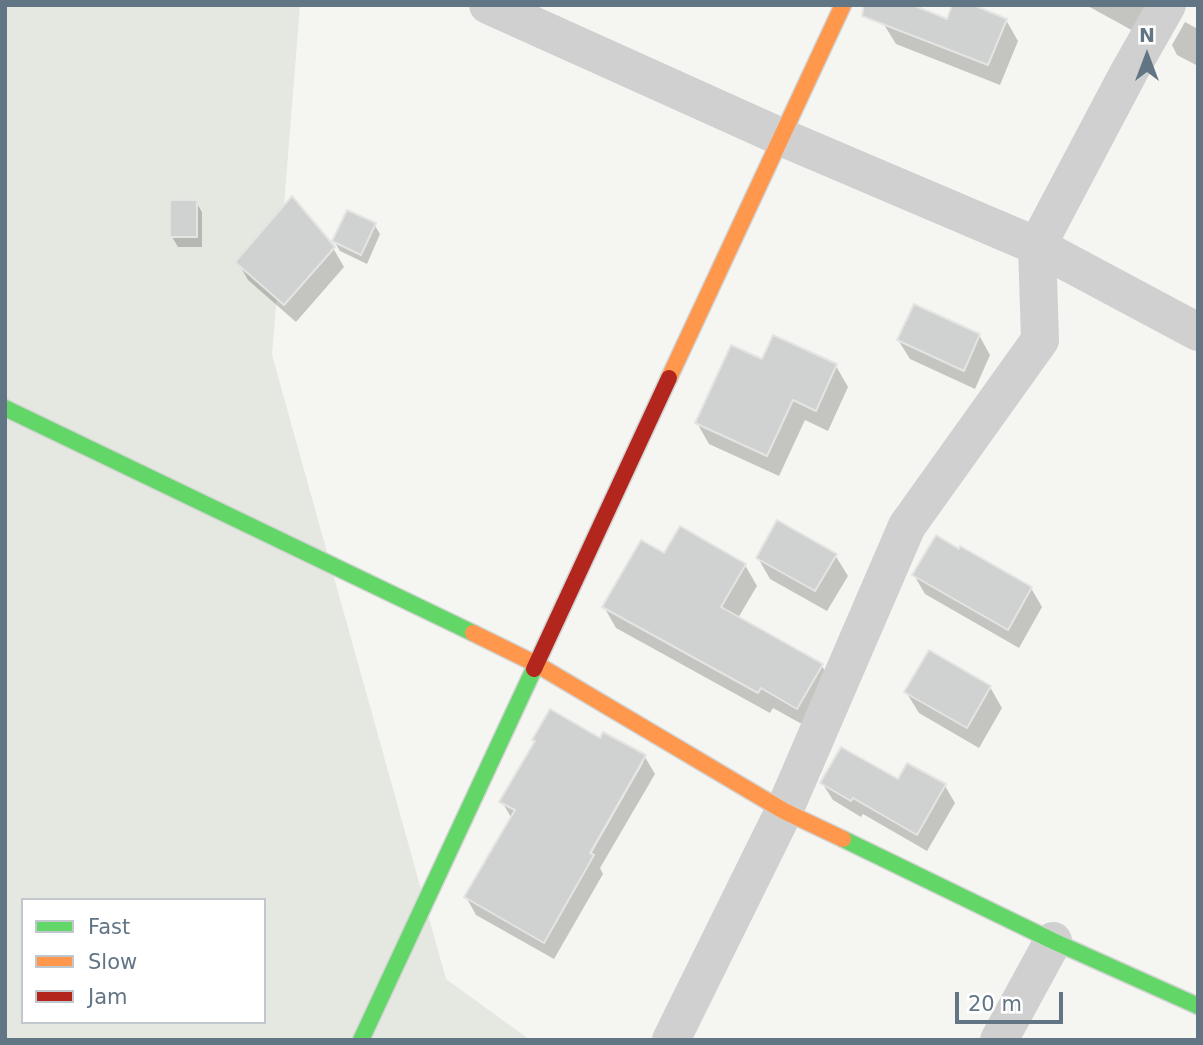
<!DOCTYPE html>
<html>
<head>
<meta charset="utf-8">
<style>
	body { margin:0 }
	#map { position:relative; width:1203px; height:1045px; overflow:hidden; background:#f5f5f2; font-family:"DejaVu Sans",sans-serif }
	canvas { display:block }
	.frame { position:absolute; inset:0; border:7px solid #627585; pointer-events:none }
	.legend { position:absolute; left:21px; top:898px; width:245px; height:126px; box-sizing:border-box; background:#fff; border:2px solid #c0c8ce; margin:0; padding:9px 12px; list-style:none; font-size:21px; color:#627585 }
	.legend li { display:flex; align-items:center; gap:14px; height:35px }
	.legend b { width:35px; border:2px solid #c0c8ce }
	.north { position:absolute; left:1112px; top:21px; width:70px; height:70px; -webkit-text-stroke:5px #fff; paint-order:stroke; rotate:0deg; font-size:19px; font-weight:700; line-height:28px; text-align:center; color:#627585 }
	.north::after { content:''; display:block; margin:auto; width:24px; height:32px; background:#627585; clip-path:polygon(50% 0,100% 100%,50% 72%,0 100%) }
	.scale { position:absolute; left:955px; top:992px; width:108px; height:32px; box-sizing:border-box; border:4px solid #627585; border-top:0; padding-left:9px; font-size:21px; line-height:24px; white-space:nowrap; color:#627585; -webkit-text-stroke:5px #fff; paint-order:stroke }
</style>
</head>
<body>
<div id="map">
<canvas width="1203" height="1045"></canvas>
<div class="frame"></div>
<ul class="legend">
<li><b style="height:9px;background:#63d668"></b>Fast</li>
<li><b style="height:9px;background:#ff974d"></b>Slow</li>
<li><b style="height:9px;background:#b3261e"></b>Jam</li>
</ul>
<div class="north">N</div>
<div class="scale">20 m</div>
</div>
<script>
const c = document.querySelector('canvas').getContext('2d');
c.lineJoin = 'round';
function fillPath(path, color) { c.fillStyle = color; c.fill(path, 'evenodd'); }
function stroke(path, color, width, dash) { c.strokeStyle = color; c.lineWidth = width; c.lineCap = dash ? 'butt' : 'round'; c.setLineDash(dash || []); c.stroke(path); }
fillPath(new Path2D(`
	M5,5H300L272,355L446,979L530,1040H5ZM23,900H264V1022H23Z`), '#e4e8e0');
fillPath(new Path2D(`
	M1086,5H1152L1137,33Z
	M1006,20L1018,41L1000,85L896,44L883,23Z
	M1185,22L1198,29V66L1177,55L1172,45Z
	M196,202L202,212V247H178L172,237Z
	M374,224L380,234L367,264L340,251L334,241Z
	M333,248L344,267L296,322L248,280L238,262Z
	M979,335L990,355L975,389L910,359L898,340Z
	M763,361L836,366L848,387L828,431L805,420L779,476L709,444L697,423Z
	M664,555L745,565L757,586L738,618L822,666L834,687L809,728L773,708L770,713L616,628L604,607Z
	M835,555L848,576L827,611L770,579L758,558Z
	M914,575L1031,588L1042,607L1019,648L925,594Z
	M990,687L1002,708L979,748L919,713L906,692Z
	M534,740H601L645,757L655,774L600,868L603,874L554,959L476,915L466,897L512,819L502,802L536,743ZM639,763H643L587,861L584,859Z
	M898,782L945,786L955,803L927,851L863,814L861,817L833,800L822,783Z`), '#0003');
const building = new Path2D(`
	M864,5H913L947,19L952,5H973L1007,19L988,65L862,16Z
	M292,196L335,247L284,305L235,262Z
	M170,200H197V237H170Z
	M347,210L376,223L361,255L332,241Z
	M914,304L980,334L964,371L897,340Z
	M773,335L837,364L816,411L793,400L767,456L695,423L731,345L762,359Z
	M777,520L837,554L815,591L756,558Z
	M680,526L746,564L721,607L823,664L797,709L761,688L758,693L602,607L641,540L664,553Z
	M936,535L959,549L960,546L1032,587L1008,630L912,575Z
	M929,650L991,686L967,728L904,692Z
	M550,709L600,738L603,732L646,755L590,853L594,855L544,943L464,897L515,810L499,802L535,741L532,740Z
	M841,747L898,779L907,763L946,784L917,835L853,798L851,801L820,783Z`);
fillPath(building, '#d0d1d1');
stroke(building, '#e4e4e2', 2);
const fast = new Path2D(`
	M5,408L473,633
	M843,839L1053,941L1198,1006
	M361,1040L534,669`);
const slow = new Path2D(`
	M669,378L843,5
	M473,633L536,664L784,811L843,839`);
const jam = new Path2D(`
	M534,669L669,378`);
stroke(fast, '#d2d3d3', 19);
stroke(slow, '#d2d3d3', 19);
stroke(jam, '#d2d3d3', 19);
stroke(new Path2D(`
	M488,5L781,137L1037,246L1198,332
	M671,1040L784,811L907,526L1040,340L1037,246L1129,72L1167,5
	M999,1040L1053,941`), '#d0d0d1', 38);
stroke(fast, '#63d668', 16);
stroke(slow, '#ff974d', 16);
stroke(jam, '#b3261e', 16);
</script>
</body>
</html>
